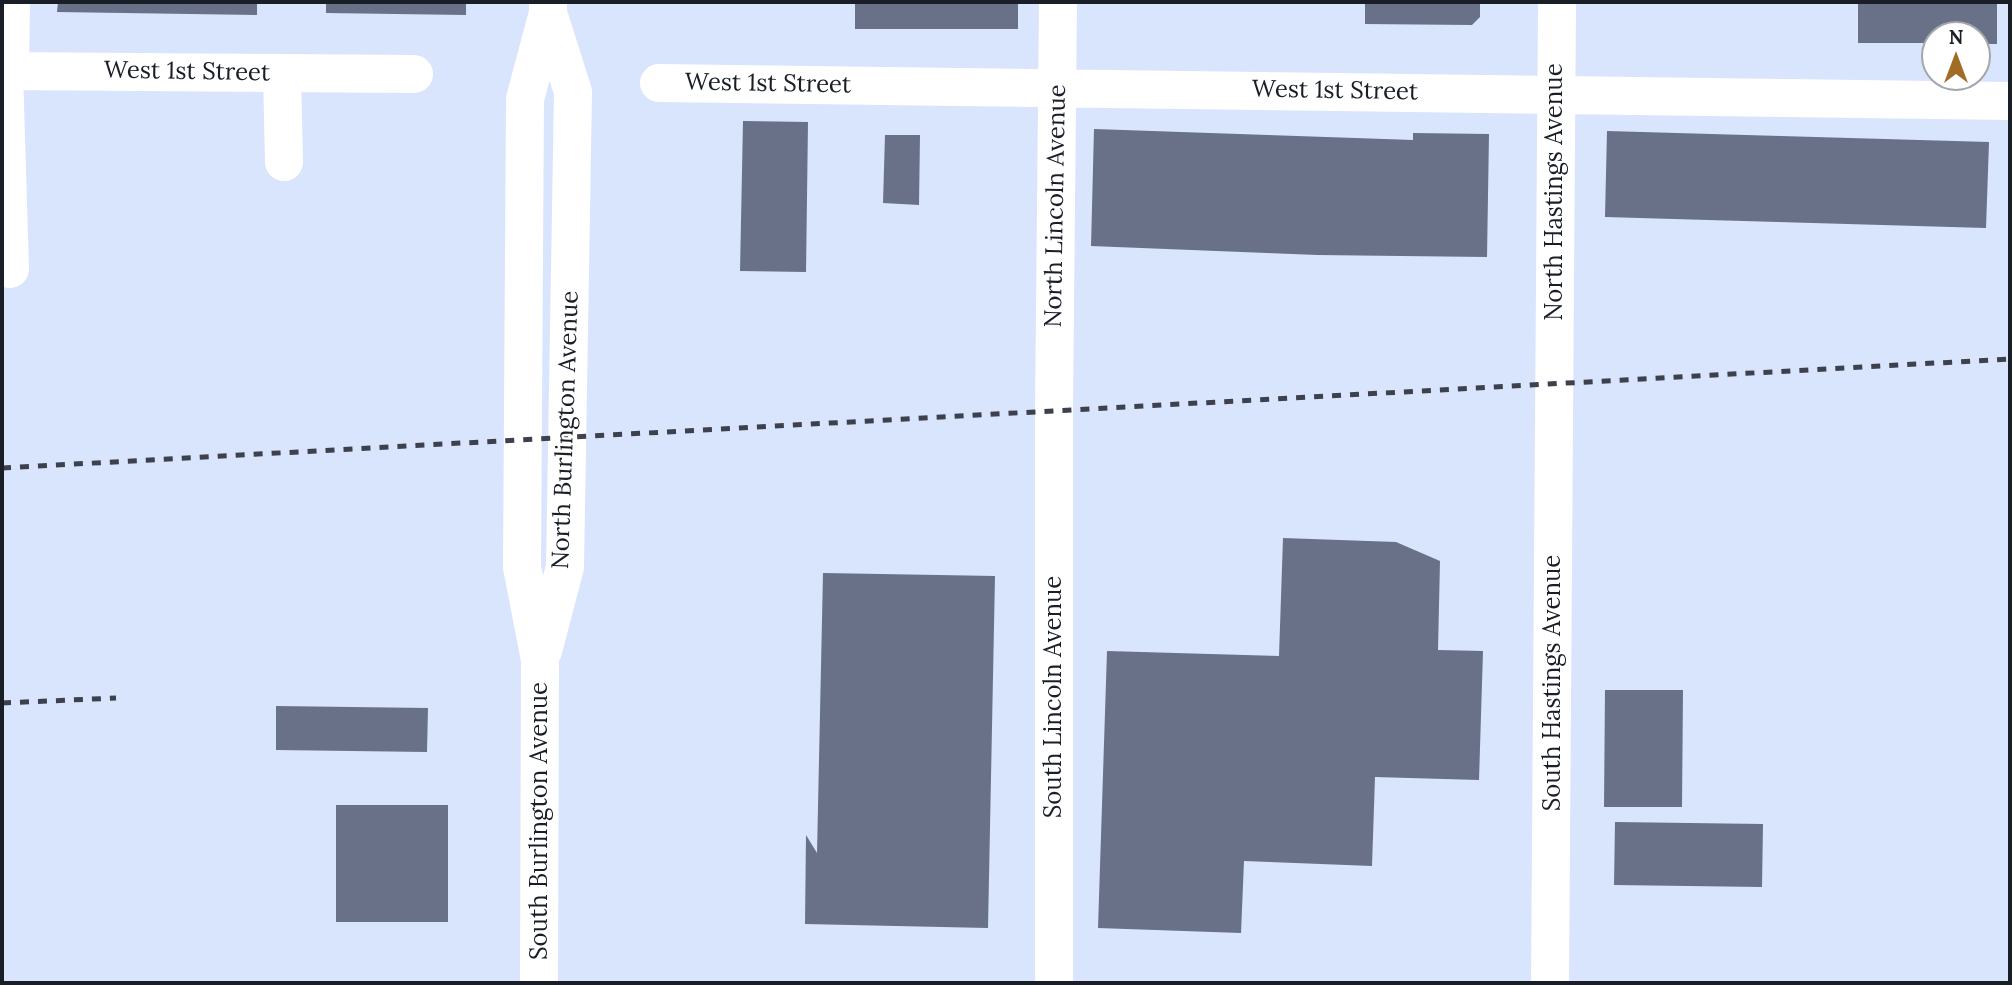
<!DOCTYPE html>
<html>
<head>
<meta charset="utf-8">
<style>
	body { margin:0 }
	#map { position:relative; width:2012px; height:985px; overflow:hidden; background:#d9e4fd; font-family:Lora,serif }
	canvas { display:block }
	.frame { position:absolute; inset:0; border:4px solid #1a1e27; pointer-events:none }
	.north { position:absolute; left:1921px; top:21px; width:70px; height:70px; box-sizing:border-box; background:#fff; border:2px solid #a3a5a9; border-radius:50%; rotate:0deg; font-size:19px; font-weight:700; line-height:28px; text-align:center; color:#1a1e27 }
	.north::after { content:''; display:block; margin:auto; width:24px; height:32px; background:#a16d25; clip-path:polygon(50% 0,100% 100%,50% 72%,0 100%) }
</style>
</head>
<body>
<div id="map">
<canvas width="2012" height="985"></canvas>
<div class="frame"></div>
<div class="north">N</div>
</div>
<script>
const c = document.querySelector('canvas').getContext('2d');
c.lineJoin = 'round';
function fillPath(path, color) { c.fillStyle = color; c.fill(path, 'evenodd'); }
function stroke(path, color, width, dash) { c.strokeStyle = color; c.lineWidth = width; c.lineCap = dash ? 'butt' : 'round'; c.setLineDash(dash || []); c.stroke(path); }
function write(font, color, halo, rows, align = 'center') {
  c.font = font + ' Lora,serif'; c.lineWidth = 5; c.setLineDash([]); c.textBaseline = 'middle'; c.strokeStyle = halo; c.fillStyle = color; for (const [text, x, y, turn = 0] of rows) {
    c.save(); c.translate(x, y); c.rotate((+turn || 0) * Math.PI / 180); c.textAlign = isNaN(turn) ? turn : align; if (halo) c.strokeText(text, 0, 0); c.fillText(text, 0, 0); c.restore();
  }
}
fillPath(new Path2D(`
	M58,2H257V15L57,12Z
	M326,2H466V15L326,13Z
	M855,2H1018V29H855Z
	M1365,2H1480V17L1472,25L1365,24Z
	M1858,2H1997V44H1977V35H1935V43H1858Z
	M743,121L808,122L806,272L740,271Z
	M1094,129L1413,140V133L1489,134L1487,257L1317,255L1091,246Z
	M1607,131L1989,142L1986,228L1605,217Z
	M885,135H920L919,205L883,203Z
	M1283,538L1396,542L1440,561L1438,650L1483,651L1479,780L1375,777L1372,866L1244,861L1241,933L1098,928L1107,651L1279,656Z
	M823,573L995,576L988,928L805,924L806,835L817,853Z
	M1605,690H1683L1682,807H1604Z
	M276,706L428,708L427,752L276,750Z
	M336,805H448V922H336Z
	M1615,822L1763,824L1762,887L1614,885Z`), '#687187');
stroke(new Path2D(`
	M2,71L414,74
	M4,71L10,269
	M10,71L11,2
	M282,73L284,162
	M659,83L2010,101
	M1054,983V411L1058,2
	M1550,983L1557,2`), '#fff', 38);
stroke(new Path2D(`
	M543,651L565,567L573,92L548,13
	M539,983L540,660L522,567L525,99L548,13V2`), '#fff', 38);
stroke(new Path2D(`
	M2,468L2010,359
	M2,703L116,698`), '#3c414d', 5, [9, 9]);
write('24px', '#1a1e27', '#fff', [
	["West 1st Street",187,72,1],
	["West 1st Street",768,84,1],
	["West 1st Street",1335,91,1],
	["North Hastings Avenue",1555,192,-90],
	["North Lincoln Avenue",1056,206,-89],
	["North Burlington Avenue",566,430,-88],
	["South Hastings Avenue",1553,683,-90],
	["South Lincoln Avenue",1054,697,-90],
	["South Burlington Avenue",540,821,-90]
]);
</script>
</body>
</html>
